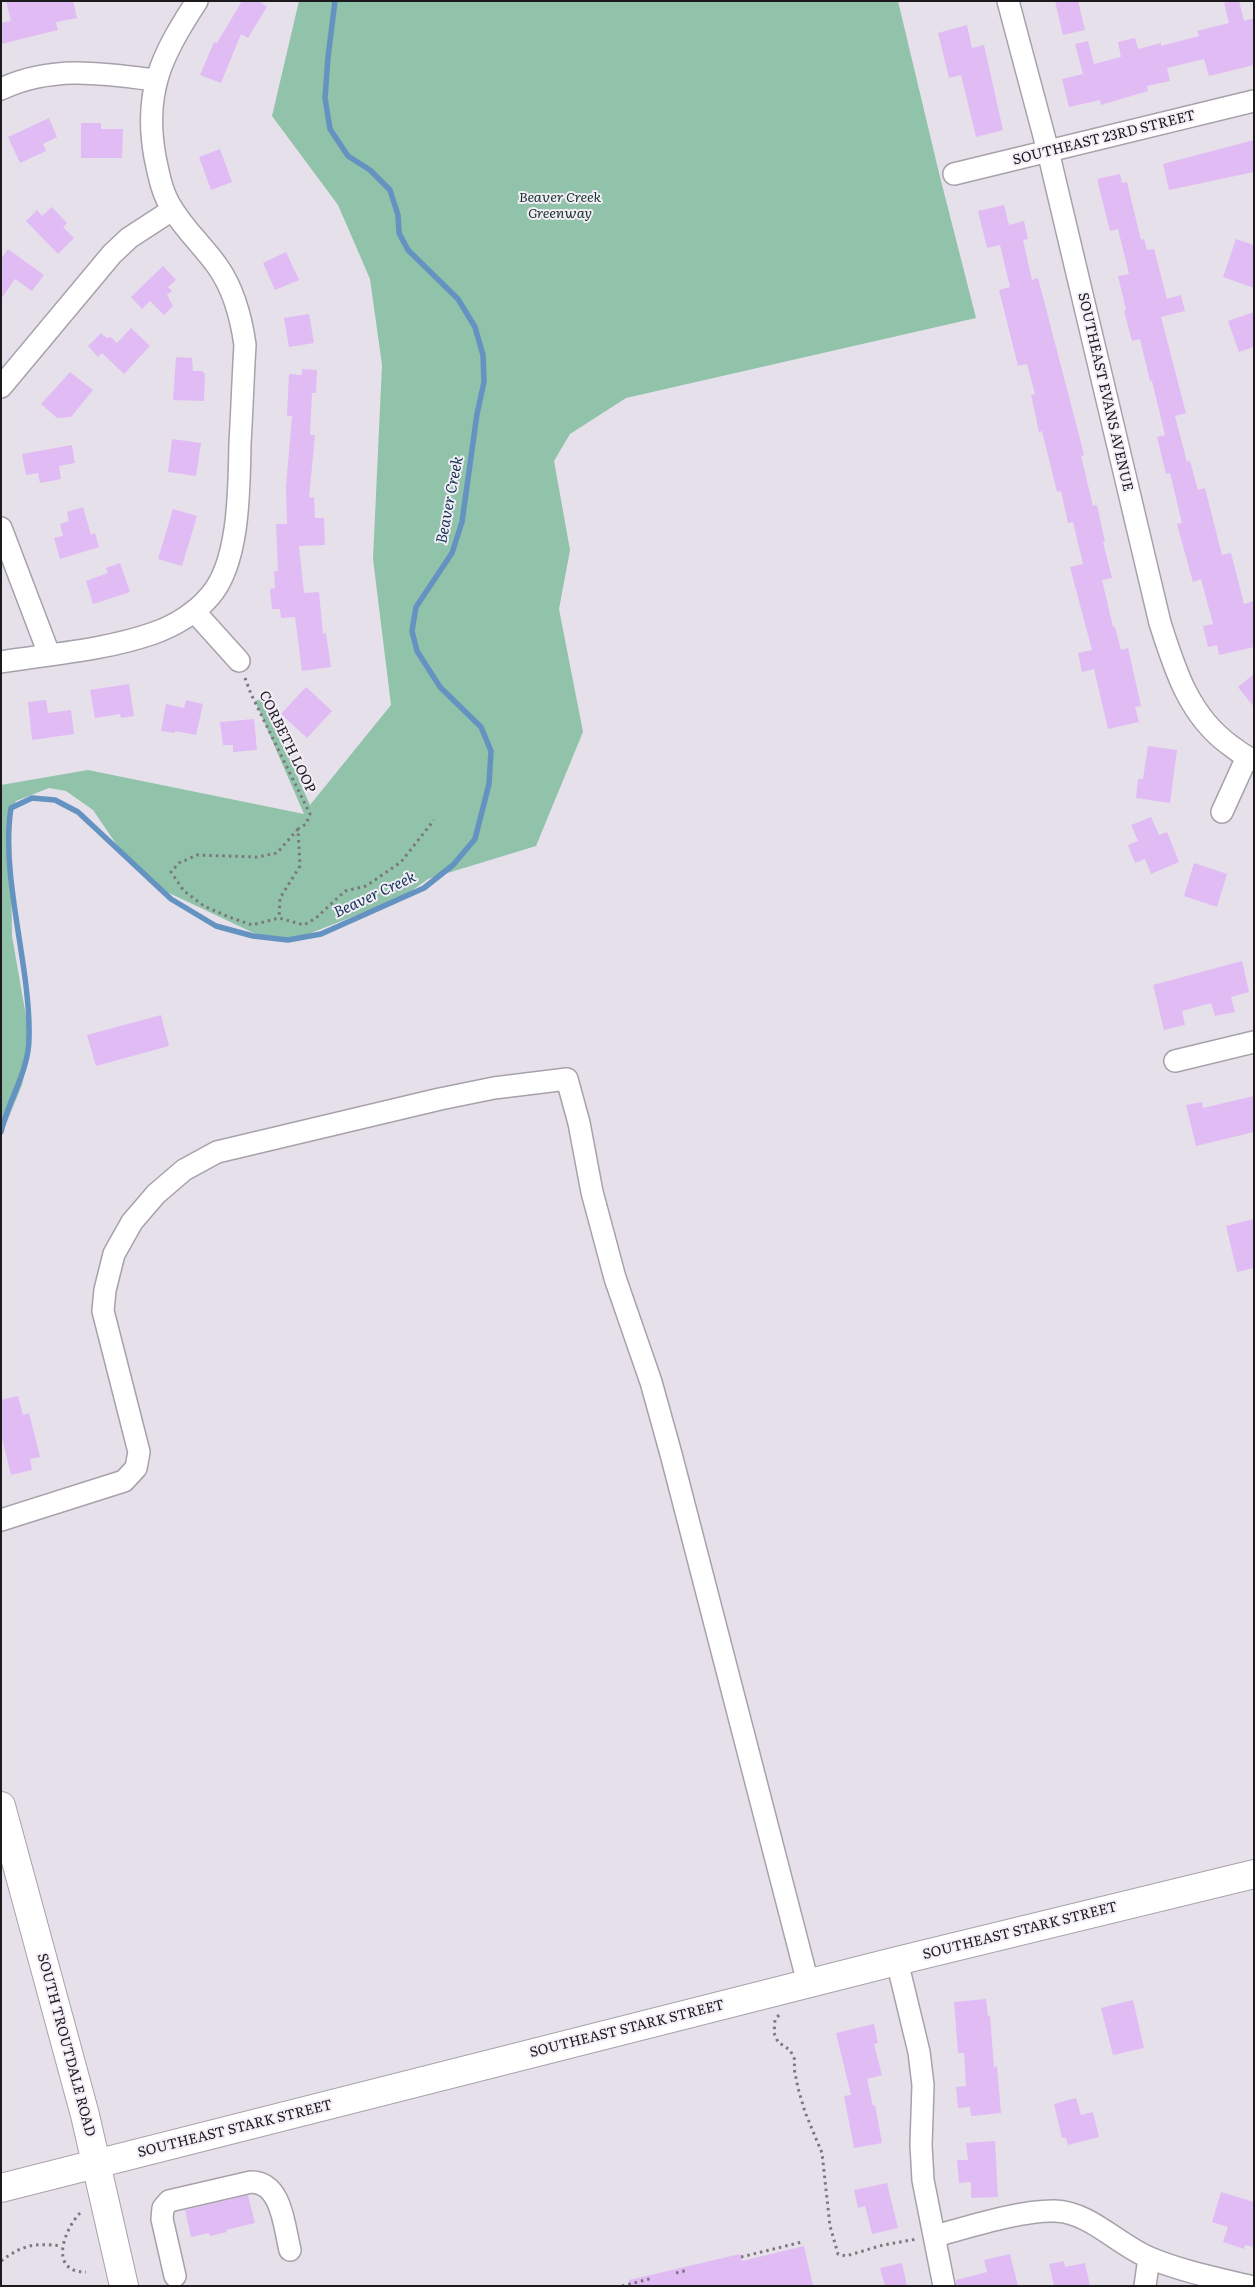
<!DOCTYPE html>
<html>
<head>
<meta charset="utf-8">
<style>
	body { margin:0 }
	#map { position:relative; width:1255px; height:2287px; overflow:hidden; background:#e6e0ea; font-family:Literata,serif }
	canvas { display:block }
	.frame { position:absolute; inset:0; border:2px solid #1c1a1d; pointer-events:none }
</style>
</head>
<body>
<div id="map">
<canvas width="1255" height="2287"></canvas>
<div class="frame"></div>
</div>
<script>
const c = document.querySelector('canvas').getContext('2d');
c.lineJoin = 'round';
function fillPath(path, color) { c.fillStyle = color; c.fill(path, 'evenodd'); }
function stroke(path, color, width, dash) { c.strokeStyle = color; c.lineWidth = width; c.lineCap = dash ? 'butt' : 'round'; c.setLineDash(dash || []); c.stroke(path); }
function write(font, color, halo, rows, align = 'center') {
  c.font = font + ' Literata,serif'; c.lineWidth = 4; c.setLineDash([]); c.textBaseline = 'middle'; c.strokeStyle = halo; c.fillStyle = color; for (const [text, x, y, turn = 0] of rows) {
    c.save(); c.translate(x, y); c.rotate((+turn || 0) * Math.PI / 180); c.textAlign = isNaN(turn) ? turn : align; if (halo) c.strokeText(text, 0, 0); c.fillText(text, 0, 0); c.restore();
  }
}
fillPath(new Path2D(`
	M299,1H898L939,173L976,318L626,398L570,434L554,461L570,550L559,609L583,732L536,846L428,879L403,897L298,938L260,936L167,892L123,854L93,810L66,791L49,788L16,801L10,814L12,936L31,1045L22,1085L1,1136V785L88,770L304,814L255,701L263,698L310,805L391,705L373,559L382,365L370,279L338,205L272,116Z`), '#90c3a9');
stroke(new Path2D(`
	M1,1132C8,1101 29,1071 29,1038C31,967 0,876 11,808L32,798L55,800L78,812L171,899L216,926L253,936L288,940L321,934L424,888L453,865L475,839L489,784L491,751L481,727L440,687L417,651L412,631L416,607L452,553L462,522L477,414L484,382L483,355L475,327L458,299L408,250L399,233L398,215L390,190L370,170L348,156L330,129L325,98L328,57L335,1`), '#6493c2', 5.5);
fillPath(new Path2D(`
	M6,1H73L77,18L56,22L58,30L1,44V23L11,21Z
	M242,1H259L267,7L248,38L241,34L221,83L200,75L214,42L217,43Z
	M1055,1H1078L1085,30L1063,35Z
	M1233,1H1239L1244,21L1254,18V65L1209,76L1204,59L1167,68L1170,81L1147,86L1148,91L1101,105L1100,100L1069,107L1062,79L1083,74L1075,44L1088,41L1094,64L1121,57L1118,42L1135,38L1138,49L1161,43V46L1199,36L1197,31L1229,23L1224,3Z
	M967,25L972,48L984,45L1003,130L976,137L961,75L949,78L938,33Z
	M49,118L57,137L43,144L46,151L20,163L8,137Z
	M81,123H101V129H123L122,158H81Z
	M1254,140V172L1169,190L1163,164Z
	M220,149L232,182L211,190L199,157Z
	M1120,174L1122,183L1127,182L1141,240L1144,239L1147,250L1154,249L1167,299L1181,295L1185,311L1161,317L1186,413L1175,416L1187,462L1190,461L1198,490L1205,488L1222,555L1231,553L1244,604L1254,601V647L1219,655L1217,645L1208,647L1203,626L1213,624L1201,579L1193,582L1183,546L1177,524L1182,523L1170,473L1166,474L1157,437L1165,435L1152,381H1150L1140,339L1132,341L1124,311L1126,310L1118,276L1129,274L1118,229L1110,231L1097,179Z
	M1004,205L1009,225L1024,221L1028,239L1023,240L1032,280L1038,278L1080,439L1084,455L1081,456L1093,506L1097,505L1105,542H1103L1112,578L1102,580L1113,627H1115L1121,650L1128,648L1141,706L1135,707L1139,722L1108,729L1094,669L1082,672L1078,653L1092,650L1070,567L1083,564L1073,522L1068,523L1061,491L1057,492L1042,431L1039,432L1031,395L1035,394L1027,364L1018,366L999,290L1010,287L1000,245L987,248L978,211Z
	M52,207L67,223L63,227L74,238L58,254L26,221L37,210L42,216Z
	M1236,239L1254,245V288L1223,277Z
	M8,249L44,275L32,291L15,279L1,299V259Z
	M286,252L299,280L275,290L263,263Z
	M163,266L176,280L168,287L172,291L167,295L173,306L164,315L150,301L142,309L131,297Z
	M1254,312V347L1239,352L1228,321Z
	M309,314L314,343L289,347L284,318Z
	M131,328L150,346L124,374L102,353L98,357L88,346L101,333L107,338L111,337L117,343Z
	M176,357L192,358L193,371H203V373H205L204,401L173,400Z
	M302,369L317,370L316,393H312L310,435H315L309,498L314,497L315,518H324L325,545L299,546L304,593L319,592L323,634L326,633L331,667L302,671L295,617L281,618L280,609H272L270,589L275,588L274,571H278L276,524H287L286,487L292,416H287L289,374L302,375Z
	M70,372L93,390L71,417L57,418L41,404Z
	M172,439L201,443L196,476L168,472Z
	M72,445L75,463L59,466L61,479L40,483L38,473L26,475L22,454Z
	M83,507L91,535L95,533L99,547L60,559L54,538L63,536L60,524L69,521L67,512Z
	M173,509L197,516L182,566L158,559Z
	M120,563L130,592L93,604L86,581L108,573L106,568Z
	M1254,674V707L1238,687Z
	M129,684L134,716L121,718L120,714L95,718L90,690Z
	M306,687L332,711L307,738L281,714Z
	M46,700L48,713L71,710L74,734L32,740L28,702Z
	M186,700L203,704L196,735L175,731V733L161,731L166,704L184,708Z
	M254,719L257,750L233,752V745H223L220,722Z
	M1148,746L1177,750L1170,803L1136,798L1138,779H1143Z
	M1151,817L1159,835L1167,832L1179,862L1151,874L1145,859L1135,863L1128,845L1138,841L1131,825Z
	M1194,863L1227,874L1217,907L1184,896Z
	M1242,961L1249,992L1231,997L1235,1012L1215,1016L1211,1003L1182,1011L1185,1025L1164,1030L1153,985Z
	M161,1015L169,1046L96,1066L87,1035Z
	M1254,1096V1132L1196,1146L1186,1105L1202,1102L1203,1108Z
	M1254,1219V1268L1237,1272L1226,1226Z
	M18,1396L23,1415L29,1413L40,1457L30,1459L32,1470L11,1475L1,1434V1400Z
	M986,1999L988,2016H990L994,2067L997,2066L1001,2113L971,2116L970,2107L958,2108L956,2087L966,2086L964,2053H958L954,2002Z
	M1133,2000L1144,2048L1113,2055L1101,2008Z
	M874,2024L878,2043L874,2044L882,2075L867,2079L873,2106L875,2105L882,2143L854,2148L844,2096L851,2095L836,2033Z
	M1076,2098L1081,2115L1093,2112L1099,2137L1068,2145L1066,2138H1062L1054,2104Z
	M995,2141L998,2197L971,2198V2182L959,2183L957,2160H968L966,2143Z
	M887,2183L898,2228L872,2234L865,2206L858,2208L854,2190Z
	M1221,2192L1254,2202V2247L1245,2245L1244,2249L1223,2242L1228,2227L1212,2222Z
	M248,2195L255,2223L226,2230L227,2232L210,2236L209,2233L191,2237L185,2210Z
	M804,2246L813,2286H629V2280L740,2254L742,2261Z
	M1010,2254L1018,2286H956V2280L987,2272L984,2260Z
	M1064,2261L1065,2267L1085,2263L1090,2286H1054L1049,2264Z
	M902,2263L907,2286H885L880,2268Z`), '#e1bbf4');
const minor = new Path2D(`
	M1008,1L1048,151L1160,623C1175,670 1189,716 1231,746C1238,751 1245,757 1254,760
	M1,89C51,65 103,73 155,80
	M954,174L1254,101
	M1,387L112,254L129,238L172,210
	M1,528L49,654
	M194,611L239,661
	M1,662C51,654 106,650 154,633C174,626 196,613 210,596C240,562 239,487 240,443C242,410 243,377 245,345C241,316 234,290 218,267C204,247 186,231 173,210C162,194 159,176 155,157C143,91 162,55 197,1
	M1222,812L1247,757
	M1175,1061L1254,1042
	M1,1520L124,1481L136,1468L139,1452L103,1311L105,1290L114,1254L132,1222L156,1194L184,1170L217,1152L440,1099L494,1088L567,1079L579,1123L592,1192L615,1278L651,1382L671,1454L808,1983
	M897,1961L919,2052L923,2085L921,2145L923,2180L944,2286
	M935,2236C969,2227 1021,2210 1055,2211C1090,2212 1118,2245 1150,2258C1181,2271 1216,2278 1249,2286
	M175,2276L162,2219L163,2208L169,2201L251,2182C282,2182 284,2226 290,2250
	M1145,2286L1149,2258`);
const major = new Path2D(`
	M1,1806L85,2115L124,2286
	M1,2188L897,1961L1254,1874`);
stroke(minor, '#a7a1ab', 24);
stroke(major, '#a7a1ab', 30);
stroke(new Path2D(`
	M245,678L251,694L310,814L306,824L298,829L300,866L280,898L279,918
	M298,829L277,853L257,857L197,855L179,863L171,872L184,891L204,906L229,917L252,925L279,918L304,925L316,918L345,891L366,886L401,862L434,820
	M779,2015L775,2020L774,2033L778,2042L790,2050L795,2060L794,2068L798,2088L805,2112L822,2153L830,2226L838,2254L846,2256L883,2245L917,2239
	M80,2213C64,2230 48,2272 86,2272
	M741,2257L802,2242
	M1,2261C24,2244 35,2243 62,2246
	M676,2273L688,2270
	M622,2286L653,2278`), '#7b777d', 3, [2.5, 4]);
stroke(minor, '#fff', 21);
stroke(major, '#fff', 28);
write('14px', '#1c1a1d', '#f3edf7', [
	["SOUTHEAST 23RD STREET",1104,138,-14],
	["SOUTHEAST EVANS AVENUE",1105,392,77],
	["CORBETH LOOP",287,742,64],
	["SOUTHEAST STARK STREET",1020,1931,-14],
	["SOUTHEAST STARK STREET",627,2029,-14],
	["SOUTH TROUTDALE ROAD",66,2045,75],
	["SOUTHEAST STARK STREET",235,2129,-14]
]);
write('italic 14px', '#143425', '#f3edf7', [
	["Beaver Creek",560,198],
	["Greenway",560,214]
]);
write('italic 15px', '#0d3251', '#f3edf7', [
	["Beaver Creek",450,500,-79],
	["Beaver Creek",375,895,-25]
]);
</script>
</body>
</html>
